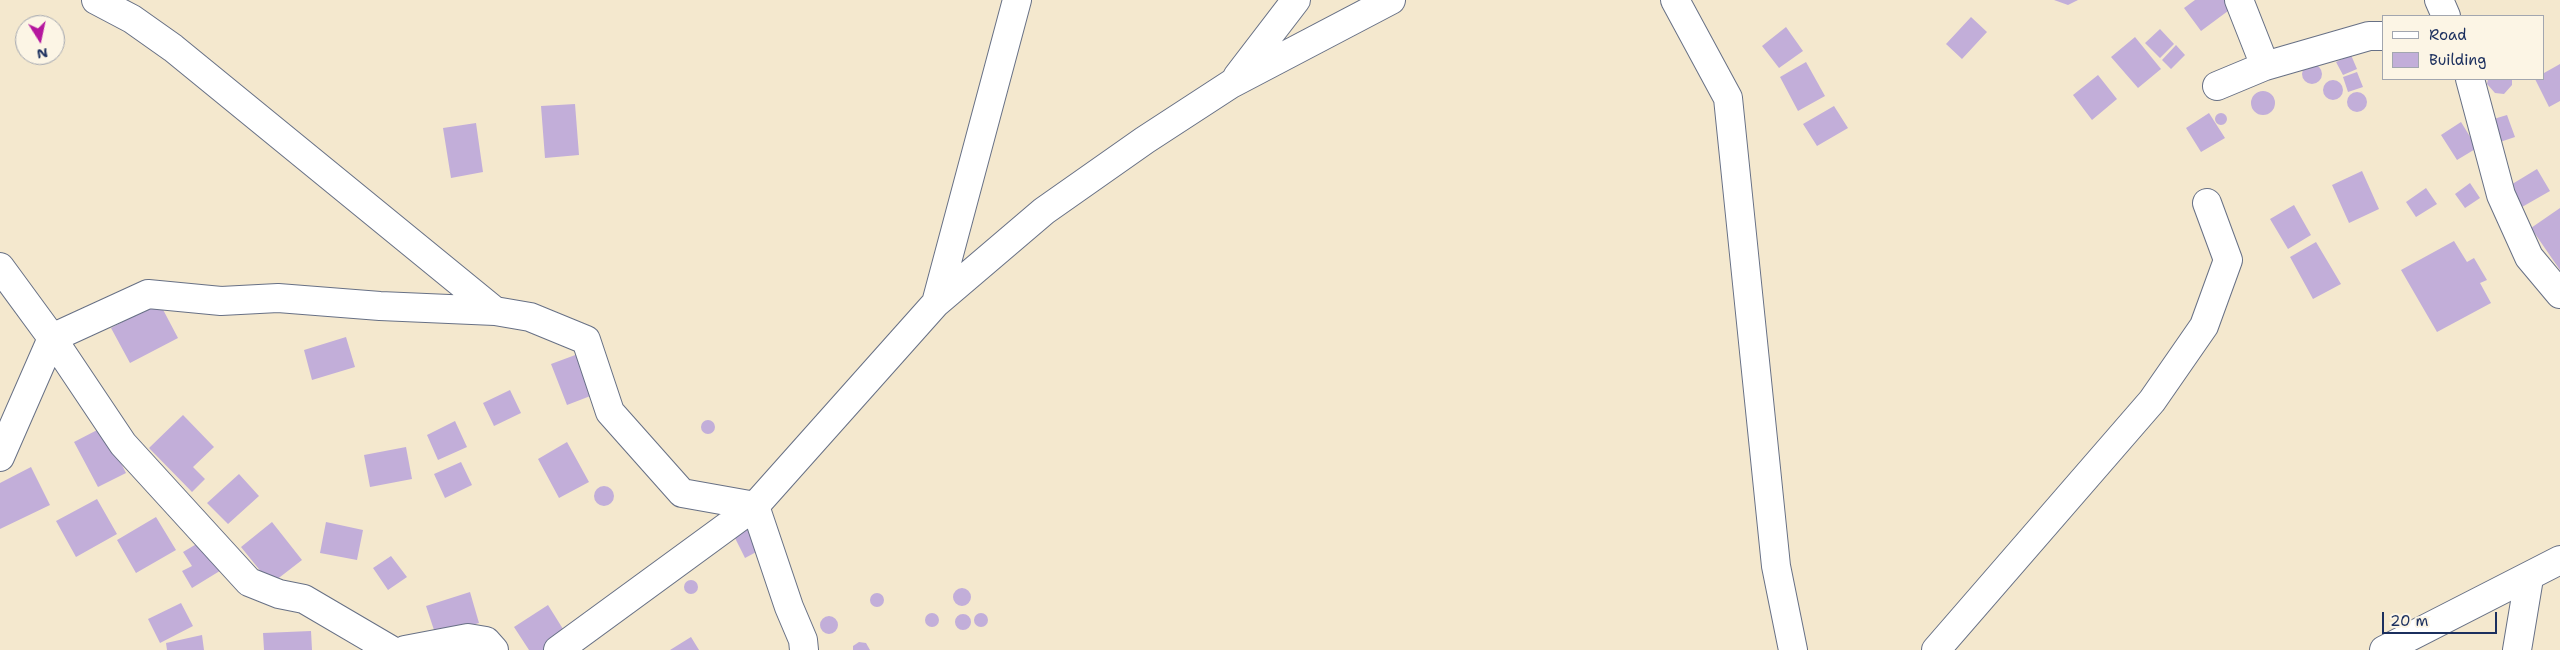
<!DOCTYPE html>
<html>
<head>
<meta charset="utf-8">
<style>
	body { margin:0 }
	#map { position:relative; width:2560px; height:650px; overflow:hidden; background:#f4e8ce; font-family:"Shantell Sans",sans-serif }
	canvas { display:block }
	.legend { position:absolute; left:2382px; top:15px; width:162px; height:65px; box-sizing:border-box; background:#fcf5e5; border:1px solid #a2a6af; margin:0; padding:6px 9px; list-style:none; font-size:15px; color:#1b2f5e }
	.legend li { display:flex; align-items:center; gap:10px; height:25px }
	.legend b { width:25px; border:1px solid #a2a6af }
	.north { position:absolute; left:15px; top:15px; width:50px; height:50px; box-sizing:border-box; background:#fcf5e5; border:1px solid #a2a6af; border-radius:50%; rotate:170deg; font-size:14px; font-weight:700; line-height:20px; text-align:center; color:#1b2f5e }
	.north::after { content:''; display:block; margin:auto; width:18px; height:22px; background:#b5179e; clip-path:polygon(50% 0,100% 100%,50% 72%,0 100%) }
	.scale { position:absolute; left:2382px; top:612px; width:115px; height:22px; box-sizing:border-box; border:2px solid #1b2f5e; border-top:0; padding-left:6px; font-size:15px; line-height:18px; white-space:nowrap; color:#1b2f5e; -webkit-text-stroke:4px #fcf5e5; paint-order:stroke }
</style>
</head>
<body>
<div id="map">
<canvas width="2560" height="650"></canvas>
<ul class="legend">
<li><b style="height:6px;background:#fff"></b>Road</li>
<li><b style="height:14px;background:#c2aed9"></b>Building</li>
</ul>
<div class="north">N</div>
<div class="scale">20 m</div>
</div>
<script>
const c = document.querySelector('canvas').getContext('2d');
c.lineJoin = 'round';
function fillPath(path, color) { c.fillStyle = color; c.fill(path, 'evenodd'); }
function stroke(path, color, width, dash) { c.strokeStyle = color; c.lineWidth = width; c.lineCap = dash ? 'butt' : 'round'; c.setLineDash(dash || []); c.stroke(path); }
fillPath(new Path2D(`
	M2054,0H2078L2068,5Z
	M2195,0H2226L2232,8L2201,31L2184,8Z
	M1971,17L1987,32L1962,59L1946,44Z
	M1786,27L1803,51L1779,68L1762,46Z
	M2160,29L2174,44L2160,58L2145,43Z
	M2135,37L2161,69L2138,88L2111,57Z
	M2176,45L2185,55L2171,69L2162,60Z
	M2351,55L2357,69L2343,75L2336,62Z
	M1806,62L1825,96L1798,111L1780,77Z
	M2560,64V101L2549,107L2535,79H2544V73Z
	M2302 74a10 10 0 1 1 20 0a10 10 0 1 1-20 0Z
	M2357,72L2363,87L2348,92L2343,77Z
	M2098,75L2117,99L2092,120L2073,95Z
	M2488,79H2512V85L2504,94L2495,93L2487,84Z
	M2323 90a10 10 0 1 1 20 0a10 10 0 1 1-20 0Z
	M2251 103a12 12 0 1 1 24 0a12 12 0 1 1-24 0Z
	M2347 102a10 10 0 1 1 20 0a10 10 0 1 1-20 0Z
	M575,104L579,155L545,158L541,106Z
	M1834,106L1848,128L1817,146L1803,124Z
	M2209,113L2225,138L2201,152L2186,128Z
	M2215 119a6 6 0 1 1 12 0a6 6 0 1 1-12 0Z
	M2507,115L2515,137L2494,144L2487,121Z
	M2461,122L2477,148L2457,160L2441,135Z
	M476,123L483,172L451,178L443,128Z
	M2537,169L2550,191L2522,207L2509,186Z
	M2362,171L2379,209L2349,223L2332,185Z
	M2470,183L2480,198L2465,208L2455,194Z
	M2426,188L2437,204L2416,217L2406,202Z
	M2294,205L2311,235L2288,249L2270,219Z
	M2560,208V270L2531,228Z
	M2454,241L2467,262L2474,258L2487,280L2480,283L2491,303L2437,332L2401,270Z
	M2316,242L2341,284L2313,299L2290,257Z
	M159,302L178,338L130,363L111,328Z
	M346,337L355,367L312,380L304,350Z
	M578,354L593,395L567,405L551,364Z
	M510,390L521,413L494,426L483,403Z
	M183,415L214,447L193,467L205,479L192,492L149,448Z
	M701 427a7 7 0 1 1 14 0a7 7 0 1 1-14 0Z
	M455,421L467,447L438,460L427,435Z
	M103,427L126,473L98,487L74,442Z
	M567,442L589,482L559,498L538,459Z
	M406,447L412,479L370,487L364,455Z
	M461,462L472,485L445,498L434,474Z
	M31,467L50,505L0,529V483Z
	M239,474L259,496L228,524L207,503Z
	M594 496a10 10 0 1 1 20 0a10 10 0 1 1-20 0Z
	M97,499L117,534L76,557L56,521Z
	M156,517L176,550L136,573L117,540Z
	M272,522L302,560L271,584L241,547Z
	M326,522L363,530L357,560L320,553Z
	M749,526L760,550L745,558L733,534Z
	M205,539L223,569L192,588L182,571L192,566L183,552Z
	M391,556L407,577L388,590L373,568Z
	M684 587a7 7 0 1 1 14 0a7 7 0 1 1-14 0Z
	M953 597a9 9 0 1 1 18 0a9 9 0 1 1-18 0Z
	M470,592L479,623L436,636L426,606Z
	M870 600a7 7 0 1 1 14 0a7 7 0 1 1-14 0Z
	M181,603L193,626L160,643L148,619Z
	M548,605L568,637L548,650H529L514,627Z
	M974 620a7 7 0 1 1 14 0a7 7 0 1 1-14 0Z
	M925 620a7 7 0 1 1 14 0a7 7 0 1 1-14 0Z
	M955 622a8 8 0 1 1 16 0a8 8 0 1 1-16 0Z
	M820 625a9 9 0 1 1 18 0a9 9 0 1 1-18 0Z
	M311,631L312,650H264L263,633Z
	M202,635L204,650H167L166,643Z
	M691,637L699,650H670Z
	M859,642L866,643L870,650H853V646Z`), '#c2aed9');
const street = new Path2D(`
	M96,0L132,19L173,48L495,311
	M1675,0L1728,98L1776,566L1793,650
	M2239,0L2265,66
	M2439,0L2446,16
	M1237,77L1296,0
	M2470,79L2501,195L2529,257L2560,294
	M2217,86L2265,66L2369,36H2384
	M0,267L52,338L123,444L249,582L279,594L304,599L391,650
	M936,303L1017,0
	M0,457L52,338L148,294L221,301L278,298L380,306L495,311L530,317L586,340L610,412L682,493L755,506L789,607L803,640L804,650
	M405,650L468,638L486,641L494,650
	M558,650L755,506L936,303L1044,211L1145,140L1231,84L1391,0
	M1936,650L2152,401L2204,326L2228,260L2207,203
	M2517,650L2529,578`);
const secondary = new Path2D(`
	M2384,650L2560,560`);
stroke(street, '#677085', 30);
stroke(secondary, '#677085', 30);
stroke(street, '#fff', 28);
stroke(secondary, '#fff', 28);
</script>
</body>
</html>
